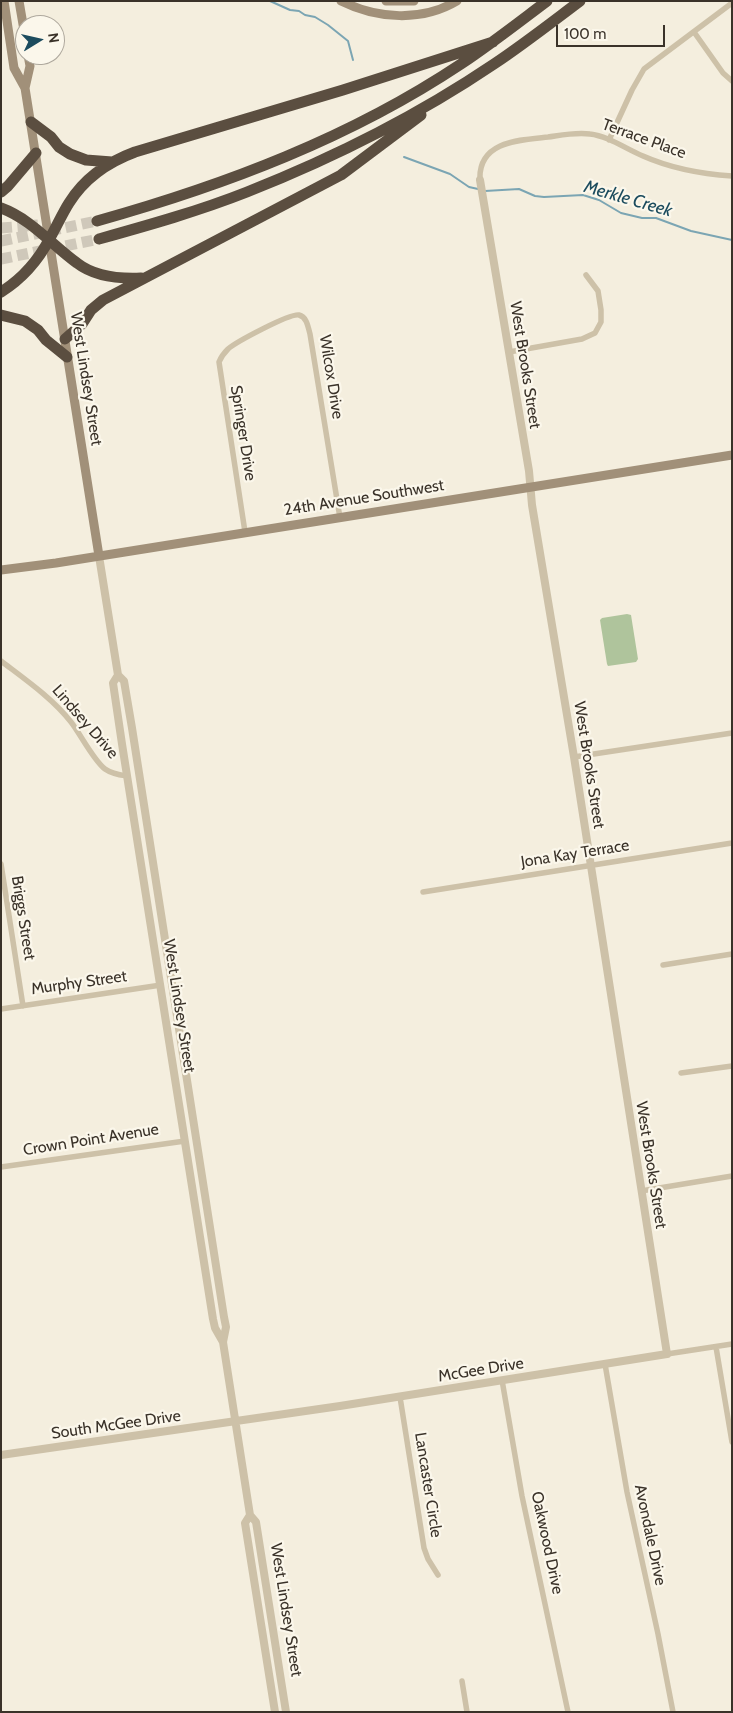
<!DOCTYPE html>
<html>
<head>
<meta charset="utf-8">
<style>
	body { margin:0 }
	#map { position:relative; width:733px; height:1713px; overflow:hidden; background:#f4eede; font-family:Cabin,sans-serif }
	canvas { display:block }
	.frame { position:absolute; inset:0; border:2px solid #3a3229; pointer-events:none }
	.north { position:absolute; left:15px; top:15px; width:50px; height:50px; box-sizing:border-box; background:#fbf7eb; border:1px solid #aea89d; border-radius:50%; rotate:81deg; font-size:14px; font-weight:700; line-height:20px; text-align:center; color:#3a3229 }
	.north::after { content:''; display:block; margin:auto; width:18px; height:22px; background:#1c4c5e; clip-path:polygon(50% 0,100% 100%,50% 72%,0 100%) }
	.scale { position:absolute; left:556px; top:25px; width:109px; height:22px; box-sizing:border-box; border:2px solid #3a3229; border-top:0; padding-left:6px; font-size:15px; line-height:18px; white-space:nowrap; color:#3a3229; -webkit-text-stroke:4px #fbf7eb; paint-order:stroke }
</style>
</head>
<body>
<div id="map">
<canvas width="733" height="1713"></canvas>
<div class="frame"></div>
<div class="north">N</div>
<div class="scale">100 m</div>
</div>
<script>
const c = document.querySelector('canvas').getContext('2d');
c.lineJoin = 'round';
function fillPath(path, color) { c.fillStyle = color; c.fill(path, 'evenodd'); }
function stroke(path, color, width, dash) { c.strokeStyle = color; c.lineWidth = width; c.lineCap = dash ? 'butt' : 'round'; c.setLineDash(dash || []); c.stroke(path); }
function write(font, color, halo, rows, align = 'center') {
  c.font = font + ' Cabin,sans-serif'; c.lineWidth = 4.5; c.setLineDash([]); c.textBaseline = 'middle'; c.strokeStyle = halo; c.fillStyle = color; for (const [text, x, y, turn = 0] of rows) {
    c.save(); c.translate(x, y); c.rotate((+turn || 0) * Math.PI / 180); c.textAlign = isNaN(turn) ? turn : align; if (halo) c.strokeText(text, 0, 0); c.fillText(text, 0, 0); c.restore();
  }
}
fillPath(new Path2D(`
	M627,614L631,615L638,659L636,662L608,666L607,664L600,620L602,618Z`), '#afc49c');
stroke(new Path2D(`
	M270,1L290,10L299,11L305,15L315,17L328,25L348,41L353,60
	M404,157L450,174L469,187L478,189
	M485,191L519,189L535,196L544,197L583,195L599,200L621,213L642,218H656L691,231L732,240`), '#7ba5b3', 2);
stroke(new Path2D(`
	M1,228L38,225
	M1,241L97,221
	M1,259L99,239`), '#cfc8ba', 11, [11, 5.5]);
stroke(new Path2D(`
	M694,32L723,73L732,81
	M609,140L632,90L644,69L732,3
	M480,180C478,141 520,140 548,137C562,135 576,132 590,134C608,136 626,149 643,156C670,168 702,174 732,176
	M509,352L582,339L595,333L601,322V310L598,291L586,275
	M245,532L219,362C221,357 224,353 228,349C236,342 290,313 299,315C307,317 308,327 310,334L340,518
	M1,661C26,680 52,698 71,722C81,735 94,761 105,769C112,774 120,775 127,776
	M574,757L732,733
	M1,864L23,1006
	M423,892L732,843
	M663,965L732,954
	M1,1009L161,985
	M681,1073L732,1066
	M1,1167L185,1141
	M641,1191L732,1176
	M716,1347L732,1442
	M667,1354L732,1344
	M605,1364L627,1492L658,1634L673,1712
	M502,1380L522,1496L568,1712
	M400,1397L424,1548L428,1559L438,1575
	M462,1681L467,1712`), '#cdc1a8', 5.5);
stroke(new Path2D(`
	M99,556L118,675L124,681L132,728L224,1317L226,1327L223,1342L250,1515L256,1522L286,1712
	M118,675L113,683L122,744L213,1319L215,1328L223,1342
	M1,1455L340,1406L667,1354L574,757L532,505L529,471L480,180
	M250,1515L245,1523L275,1712`), '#cdc1a8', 8);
stroke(new Path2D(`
	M4,1L14,68L25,88
	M19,1L25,36
	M341,1C377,19 422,22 457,1
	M386,1H414
	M28,55L30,66L25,88L99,556
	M1,570L56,563L732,455`), '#a19079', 9);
stroke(new Path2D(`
	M31,122L51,137L59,147L70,154L86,160L112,162
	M1,192L8,186L36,153
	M1,208C31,219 52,245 77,263C95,277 119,279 141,278
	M97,221C225,185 350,138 461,64C491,44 519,22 547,1
	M99,239C149,225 199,211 247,192C333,158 417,116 494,64C524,44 552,22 580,1
	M1,292C22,279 39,259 50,238C57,226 62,214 69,203C84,179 108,162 135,152L343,90L493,42
	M1,315L25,321L38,330L46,340L67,357
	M65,339L82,324L91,310L103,300L341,175L421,115`), '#5b4e40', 11);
write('16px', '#3a3229', '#fbf7eb', [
	["Terrace Place",644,139,20],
	["West Brooks Street",525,365,81],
	["Wilcox Drive",331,377,81],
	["West Lindsey Street",86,379,81],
	["Springer Drive",243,433,81],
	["24th Avenue Southwest",364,498,-9],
	["Lindsey Drive",85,722,49],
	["West Brooks Street",589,765,81],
	["Jona Kay Terrace",575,854,-9],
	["Briggs Street",23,918,81],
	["Murphy Street",79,983,-8],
	["West Lindsey Street",179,1006,81],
	["Crown Point Avenue",91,1140,-9],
	["West Brooks Street",651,1165,81],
	["McGee Drive",481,1370,-9],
	["South McGee Drive",116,1425,-8],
	["Lancaster Circle",428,1485,81],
	["Avondale Drive",650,1535,78],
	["Oakwood Drive",547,1543,78],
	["West Lindsey Street",286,1610,81]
]);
write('italic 18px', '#1c4c5e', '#fbf7eb', [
	["Merkle Creek",628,199,16]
]);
</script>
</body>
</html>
